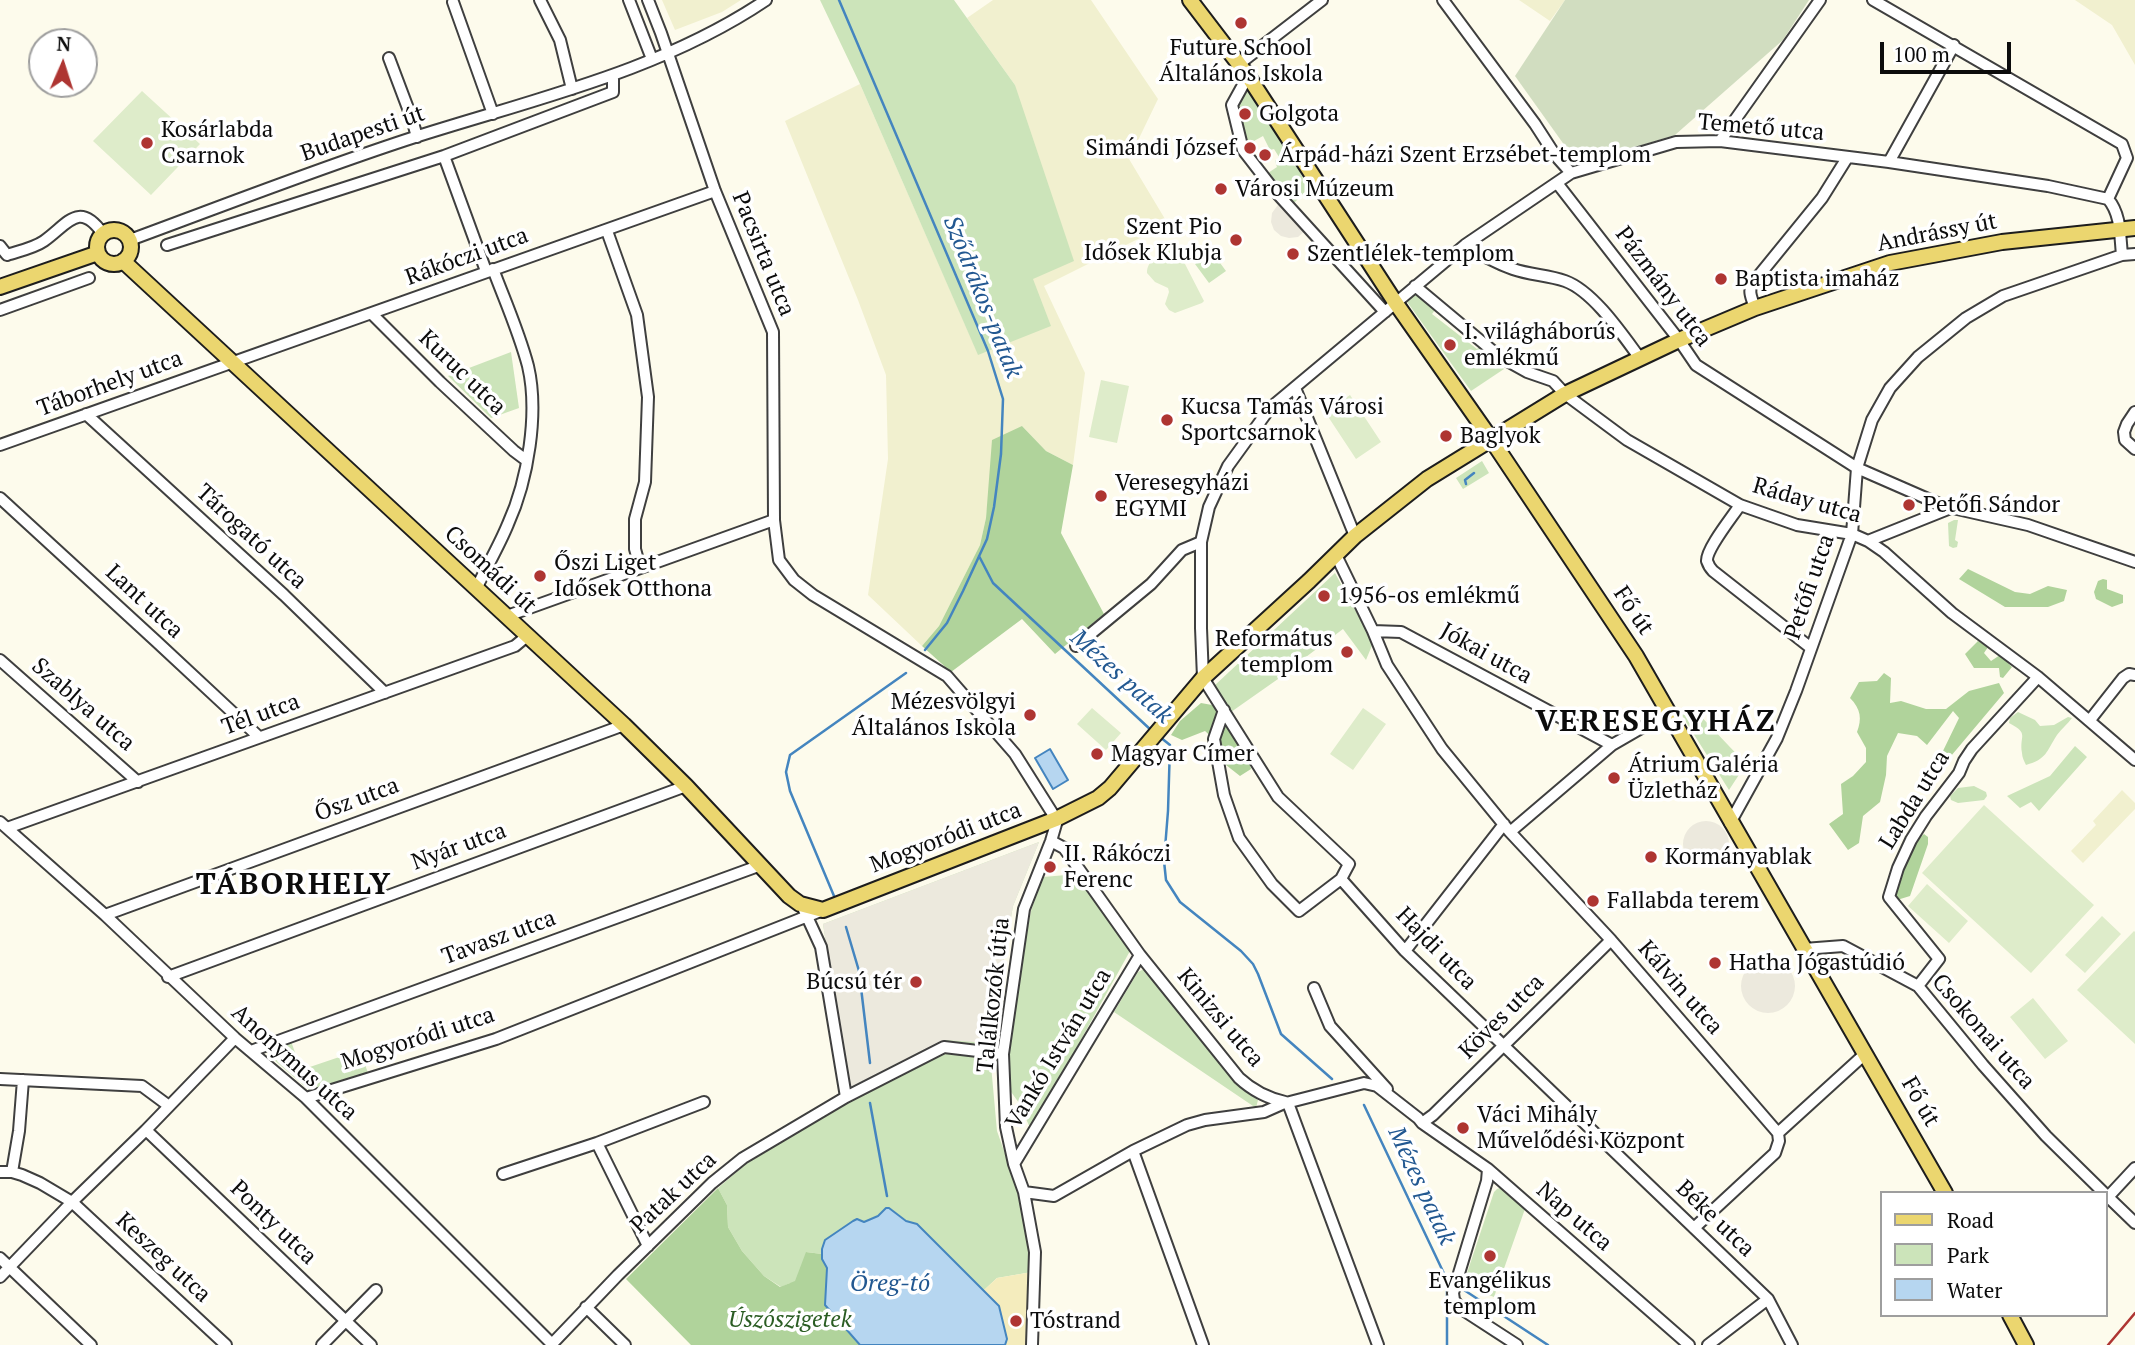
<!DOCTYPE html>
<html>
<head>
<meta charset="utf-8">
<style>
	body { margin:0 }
	#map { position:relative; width:2135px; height:1345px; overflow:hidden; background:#fdfbec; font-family:"PT Serif",serif }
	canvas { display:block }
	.legend { position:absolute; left:1880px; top:1191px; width:228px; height:126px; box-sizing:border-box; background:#fff; border:2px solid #9e9e9e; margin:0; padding:9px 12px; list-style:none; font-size:21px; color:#0c0c0c }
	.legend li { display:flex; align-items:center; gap:14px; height:35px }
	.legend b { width:35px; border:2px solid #9e9e9e }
	.north { position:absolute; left:28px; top:28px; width:70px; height:70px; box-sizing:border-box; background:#fff; border:2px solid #9e9e9e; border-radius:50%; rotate:3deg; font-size:19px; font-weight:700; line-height:28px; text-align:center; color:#0c0c0c }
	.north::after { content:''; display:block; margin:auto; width:24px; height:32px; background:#ae3532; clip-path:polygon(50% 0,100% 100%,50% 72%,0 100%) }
	.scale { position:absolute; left:1880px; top:42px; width:131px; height:32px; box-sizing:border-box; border:4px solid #0c0c0c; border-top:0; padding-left:9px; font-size:21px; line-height:24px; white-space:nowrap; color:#0c0c0c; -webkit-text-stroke:5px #fff; paint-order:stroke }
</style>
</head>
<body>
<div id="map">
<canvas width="2135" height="1345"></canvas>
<ul class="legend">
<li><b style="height:9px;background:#ebd66f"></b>Road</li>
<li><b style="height:19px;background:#cce4ba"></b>Park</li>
<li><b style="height:19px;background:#b6d6f0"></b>Water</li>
</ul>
<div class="north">N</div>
<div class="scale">100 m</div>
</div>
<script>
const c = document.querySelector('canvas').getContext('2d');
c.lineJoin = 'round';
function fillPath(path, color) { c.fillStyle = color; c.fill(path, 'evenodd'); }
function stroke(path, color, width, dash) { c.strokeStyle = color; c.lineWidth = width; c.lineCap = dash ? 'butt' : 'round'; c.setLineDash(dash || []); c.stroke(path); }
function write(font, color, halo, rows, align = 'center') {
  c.font = font + ' "PT Serif",serif'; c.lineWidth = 7; c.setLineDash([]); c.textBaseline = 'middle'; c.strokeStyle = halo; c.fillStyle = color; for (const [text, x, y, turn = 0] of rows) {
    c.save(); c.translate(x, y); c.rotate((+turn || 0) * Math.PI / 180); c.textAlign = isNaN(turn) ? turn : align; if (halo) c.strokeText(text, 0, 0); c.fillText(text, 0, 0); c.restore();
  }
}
fillPath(new Path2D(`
	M662,0H741L722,12L675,30Z
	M993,0H1091L1158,99L1129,159L1168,224L1044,286L1085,373L1073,465L1046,451L1022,426L989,490L986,518L980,545L939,626L922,646L868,595L888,459L886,375L858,300L785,121L860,84L978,354L1033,279L1015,85L967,18Z
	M1519,0H1565L1550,21Z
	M2075,0H2135V65L2112,25Z
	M2122,790L2135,803V809L2083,863L2071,851L2096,825L2093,821Z`), '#f1f0cf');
fillPath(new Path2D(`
	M820,0H954L1015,85L1074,261L1033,279L1051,326L978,355L860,84Z
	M1250,88L1290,151L1308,189L1292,205L1265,175L1277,167L1275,161L1279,157L1274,149L1270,150L1263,136L1245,146L1237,105Z
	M1212,252L1226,271L1209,283L1195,264Z
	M1414,290L1435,310L1432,314L1477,349L1480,346L1504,369L1471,391L1405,299Z
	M511,352L519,408L491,418L448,376Z
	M1482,461L1489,473L1463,489L1456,478Z
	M1954,520H1958L1955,540L1958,542L1957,547L1953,548L1949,546L1948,523Z
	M1335,573L1373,643L1366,660L1343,629L1290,669L1289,668L1285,670L1286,671L1277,676L1278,679L1231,712L1214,686Z
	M1693,708L1746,764L1729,790L1681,714Z
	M2018,712L2035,720L2040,726L2054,725L2068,717L2072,718C2068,724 2061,729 2057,735C2046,752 2047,759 2026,765C2024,761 2022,757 2022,753C2019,735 2030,734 2009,723L2010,718Z
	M2075,746L2087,757L2039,811L2031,802L2020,808L2007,796L2050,776Z
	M1974,786L1986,792L1987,796L1984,800L1958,803L1951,800L1950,796L1958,788Z
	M1039,842L1013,906L989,1043L997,1131L1024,1208L1029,1226L1032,1272L997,1278L983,1291L917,1224L906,1221L890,1208L881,1212L878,1216L828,1238L825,1241L822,1254L806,1252L816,1321L790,1283L781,1287L764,1276L742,1251L728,1227L727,1205L718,1188L746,1164L850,1100L823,924Z
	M1078,874L1130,951L1031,1130L1019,1103L1009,1089L1003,1054L1031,911L1043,877Z
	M1146,968L1233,1077L1242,1088L1258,1100L1256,1108L1114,1012L1138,972Z
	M291,1041L301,1070L360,1050L368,1073L317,1091H310L272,1058L271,1052L274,1047Z
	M1502,1187L1526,1206L1494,1297L1463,1285L1494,1192L1497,1189Z`), '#cce4ba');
fillPath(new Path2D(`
	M1022,426L1046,451L1073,465L1061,533L1104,614L1055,654L1022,619L951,672L922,646L939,626L980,545L986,518L992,440Z
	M1968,569L2015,592L2030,594L2048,586L2067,590L2064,601L2048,607H2005L1959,579Z
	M2103,579L2107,580V589L2123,595V603L2112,607L2096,599L2094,592L2098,581Z
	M1978,641L1988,647L1984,653L1991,661L2000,655L2012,667L2003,678L2000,677L1999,668H1974L1965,654Z
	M1884,673L1891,678L1890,703L1901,701L1926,709H1946L1969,691L1999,683L2004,693L1951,756L1941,755L1959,718L1953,711L1927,745L1917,736L1898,733L1887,756L1886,775L1880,802L1863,816L1859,843L1848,850L1829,824L1843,814L1841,784L1853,776L1866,762V748L1857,732C1862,719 1861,709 1850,698L1859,682L1877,681Z
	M1201,703L1212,705L1231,726L1247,752L1251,769L1240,776L1226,765L1220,745L1205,731L1182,740L1171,735L1180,721Z
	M1924,834L1928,837V844L1910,896L1897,900C1894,882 1911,845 1924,834Z
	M718,1188L727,1205L728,1227L742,1251L764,1276L780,1287L795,1281L806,1252L822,1254V1259L827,1268L825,1305L860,1345H691L626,1279Z`), '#b0d39b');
fillPath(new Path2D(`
	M1032,1272L1026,1345H1005L1007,1339L983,1291L997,1278Z`), '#f4ecbd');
fillPath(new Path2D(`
	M1565,0H1809L1783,40L1675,135L1589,161L1570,153L1515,76Z`), '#d1ddc0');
fillPath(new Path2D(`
	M142,91L200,144L151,195L93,141Z
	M1172,250L1185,264L1204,301L1202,303L1175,313L1169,310L1165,304L1169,292L1168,288L1155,282L1147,273C1147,260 1160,252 1172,250Z
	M1101,380L1129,386L1117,443L1089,437Z
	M1350,395L1381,442L1356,459L1325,412Z
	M1092,708L1121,733L1106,750L1077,724Z
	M1363,708L1386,724L1353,770L1330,754Z
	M1984,805L2094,905L2031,973L1922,873Z
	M1927,884L1968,921L1949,943L1908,906Z
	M2102,916L2121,934L2085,973L2065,955Z
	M2134,931L2135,932V1044L2077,990Z
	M2033,998L2068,1041L2045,1059L2010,1017Z`), '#deecca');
fillPath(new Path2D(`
	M1280,202L1306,230L1298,237L1289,238L1281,236L1274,230L1271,222L1272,213Z
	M1683 844a23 23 0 1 1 46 0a23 23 0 1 1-46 0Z
	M1039,842L1013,906L989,1043L946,1040L849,1089L823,924Z
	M1741 986a27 27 0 1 1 54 0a27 27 0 1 1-54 0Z`), '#ece9dd');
const water = new Path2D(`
	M1050,749L1068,780L1053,789L1035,758Z
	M886,1208H889L906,1221L917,1224L999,1306L1007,1339L1005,1345H860L825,1305L827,1268L822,1259V1249L825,1240L853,1221L857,1219L864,1222L878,1216Z`);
fillPath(water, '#b6d6f0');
stroke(water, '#4485bf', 2);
stroke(new Path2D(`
	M839,0L988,351L1003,399L1001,454L994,507L987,539L963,591L947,623L925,650
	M1466,484L1465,480L1474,473
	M979,556L993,583L1152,731
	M1160,737L1170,745L1168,811L1164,861L1166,880L1180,902L1241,951L1253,964L1258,974L1281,1034L1332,1079
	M834,896L790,791L786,772L790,755L906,673
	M846,927L859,971L870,1063
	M870,1103L887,1196
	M1364,1105L1448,1282
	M1447,1282V1345
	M1464,1290L1548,1345`), '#4485bf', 2.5);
const minor = new Path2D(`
	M540,0L560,40L572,89
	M629,0L652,59
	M648,0L661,33L715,191L773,332L774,520L779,560L794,580L813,595L947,676L1015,754L1056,819V824L1051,841L1024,909L1003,1054L1006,1127L1014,1164L1024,1192L1035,1252L1032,1345
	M1443,0L1535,124L1555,155L1571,173
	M1873,0L2122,144L2127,158L2108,199
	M453,2L493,114
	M389,58L412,119L417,137
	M1239,64L1322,0
	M1248,76L1232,105L1243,150L1274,190L1385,312
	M1720,141L1820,0
	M444,156L486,271
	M1889,162L1954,45
	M1557,183L1679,340L1696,365L1857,468L1944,506L2028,525L2135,562
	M607,231L637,315L648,397L645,482L635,519V549L640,567
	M130,240C225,205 319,168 415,137C534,99 661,71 766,0
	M167,245L444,156L613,92V75
	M1465,245C1480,254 1495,263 1513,269C1530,275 1548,275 1565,281C1593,291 1622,334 1639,357
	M0,246L7,255C19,251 34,248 44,241C68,224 79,200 103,234
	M1415,286L1500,357L1527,372L1553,381L1565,394L1627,440L1740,505L1797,525L1852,534L1868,541L1884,552L1952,613L2038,677L2135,760
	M1755,308C1752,299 1748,292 1752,284L1822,198L1847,158
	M0,310L89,278
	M372,314L440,382L514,451L526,460
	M1295,388L1355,536
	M2135,412L2127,424L2124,432L2125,440L2135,449
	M86,414L284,595L385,693
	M0,445L715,191
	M0,498L157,642L259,737
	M1740,505C1733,516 1706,549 1707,561C1708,564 1711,569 1713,571L1811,648
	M1868,541L1953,507
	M1336,555L1373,631L1387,665L1442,749L1510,832L1611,940L1778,1133L1779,1141L1775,1153L1694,1228
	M477,587C487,566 499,546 508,524C528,480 539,413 528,366C519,332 505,301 493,269
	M507,616L774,520
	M1373,631L1401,632L1612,745
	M1076,646L1151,584L1182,550L1201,542
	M0,660L138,782
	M1224,710L1214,739L1224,795L1239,838L1272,884L1299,911L1341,879L1349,864L1278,797L1203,678L1201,628V542L1209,507L1228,466L1270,408L1465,245L1571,173L1676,142L1720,141L1889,162L2048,186L2108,199C2121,214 2120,236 2122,255
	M2090,720L2123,678L2129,674L2135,675
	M0,822L105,915L235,1038L306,1098L552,1344
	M1730,823L1777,738L1796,691L1852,534L1857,468L1872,420L1890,388L1918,357L1966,318L2003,296L2122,255L2135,254
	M7,828L515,646L527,636
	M1510,832L1612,745L1669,712
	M1051,841L1064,848L1140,955L1239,1078C1253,1091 1267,1098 1285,1102
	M1341,879L1405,951L1768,1299L1792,1345
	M804,910L821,947L846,1097
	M105,915L624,725
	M1804,949L1843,946L1918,986L1983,1065L2046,1136L2104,1193
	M1405,951L1504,824
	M168,977L686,786
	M1918,986L1939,959L1889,897L1898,868L1911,840L1926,816L1959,773L1964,761L1972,749L2038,677
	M1314,988L1330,1026L1387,1089
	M251,1051L761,865
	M0,1079L142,1086L169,1106
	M306,1098L496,1039L823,910
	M1288,1103L1378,1345
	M1422,1123L1433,1115L1611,940
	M146,1130L371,1345
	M1778,1133L1866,1053
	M597,1143L648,1246
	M1133,1151L1203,1345
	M1014,1164L1140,955
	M1488,1169L1487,1181L1453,1293L1454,1300L1460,1308L1517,1345
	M0,1172H12L22,1175L40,1183L72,1202L226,1345
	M12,1172L19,1131L23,1080
	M503,1174L597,1143L704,1102
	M1024,1192L1054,1196L1133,1151L1187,1125L1205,1120L1264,1112L1282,1104L1364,1083L1377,1086L1418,1118L1422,1123L1488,1169L1689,1345
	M2105,1194L2135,1223
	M2108,1197L2135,1168
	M0,1258L91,1345
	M0,1277L72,1202L146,1130L235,1038
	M586,1307L625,1345
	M322,1345L376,1290
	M551,1345L618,1275L712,1183L743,1158L846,1097L944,1047L1003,1054
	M1708,1345L1768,1299`);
const major = new Path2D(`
	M1190,0L1248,76L1395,302L1491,439L1636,656L1945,1193
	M97 247a17 17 0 1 1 34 0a17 17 0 1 1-34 0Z
	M123,261L624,725L686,786L789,896L800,904L823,910L1056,819L1098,798L1110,788L1203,678L1309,581L1355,536L1427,479L1565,394L1679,340L1755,308L1890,263L2002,242L2135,228
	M0,287L98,253
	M2010,1315L2026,1345`);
stroke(minor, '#3f3f3f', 14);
stroke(major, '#1d1d1d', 18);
stroke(minor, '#fff', 10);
stroke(major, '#ebd66f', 14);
stroke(new Path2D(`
	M2108,1345L2135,1313`), '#ae3532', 2.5);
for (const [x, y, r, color] of [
	[1241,23,7,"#ae3532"],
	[1245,114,7,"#ae3532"],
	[147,143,7,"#ae3532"],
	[1250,148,7,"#ae3532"],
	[1265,155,7,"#ae3532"],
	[1221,189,7,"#ae3532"],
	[1236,240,7,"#ae3532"],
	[1293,254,7,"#ae3532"],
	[1721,279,7,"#ae3532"],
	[1450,345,7,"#ae3532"],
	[1167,420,7,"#ae3532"],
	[1446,436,7,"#ae3532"],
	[1101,496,7,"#ae3532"],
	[1909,505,7,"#ae3532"],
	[540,576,7,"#ae3532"],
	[1324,596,7,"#ae3532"],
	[1347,652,7,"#ae3532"],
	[1030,715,7,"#ae3532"],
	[1097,754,7,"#ae3532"],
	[1614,778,7,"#ae3532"],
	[1651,857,7,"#ae3532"],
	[1050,867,7,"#ae3532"],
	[1593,901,7,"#ae3532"],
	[1715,963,7,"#ae3532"],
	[916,982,7,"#ae3532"],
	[1463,1128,7,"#ae3532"],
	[1490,1256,7,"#ae3532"],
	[1016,1321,7,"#ae3532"]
]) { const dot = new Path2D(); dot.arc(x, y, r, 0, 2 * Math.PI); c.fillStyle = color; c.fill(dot); stroke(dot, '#fff', 2.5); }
write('23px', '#0c0c0c', '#fff', [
	["Future School",1241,48,"center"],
	["Általános Iskola",1241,74,"center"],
	["Golgota",1259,114],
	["Kosárlabda",161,130],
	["Csarnok",161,156],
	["Simándi József",1236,148,"right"],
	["Árpád-házi Szent Erzsébet-templom",1279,155],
	["Városi Múzeum",1235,189],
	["Szent Pio",1222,227,"right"],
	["Idősek Klubja",1222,253,"right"],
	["Szentlélek-templom",1307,254],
	["Baptista imaház",1735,279],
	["I. világháborús",1464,332],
	["emlékmű",1464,358],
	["Kucsa Tamás Városi",1181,407],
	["Sportcsarnok",1181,433],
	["Baglyok",1460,436],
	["Veresegyházi",1115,483],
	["EGYMI",1115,509],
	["Petőfi Sándor",1923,505],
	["Őszi Liget",554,563],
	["Idősek Otthona",554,589],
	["1956-os emlékmű",1338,596],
	["Református",1333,639,"right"],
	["templom",1333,665,"right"],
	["Mézesvölgyi",1016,702,"right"],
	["Általános Iskola",1016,728,"right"],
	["Magyar Címer",1111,754],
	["Átrium Galéria",1628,765],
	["Üzletház",1628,791],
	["II. Rákóczi",1064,854],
	["Ferenc",1064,880],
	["Kormányablak",1665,857],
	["Fallabda terem",1607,901],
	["Hatha Jógastúdió",1729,963],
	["Búcsú tér",902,982,"right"],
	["Váci Mihály",1477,1115],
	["Művelődési Központ",1477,1141],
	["Evangélikus",1490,1281,"center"],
	["templom",1490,1307,"center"],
	["Tóstrand",1030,1321]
], 'left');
write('23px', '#0c0c0c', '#fff', [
	["Temető utca",1761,128,5],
	["Budapesti út",363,134,-19],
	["Andrássy út",1937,233,-11],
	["Pacsirta utca",763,254,68],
	["Rákóczi utca",467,257,-20],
	["Pázmány utca",1663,287,53],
	["Kuruc utca",462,373,44],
	["Táborhely utca",110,384,-20],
	["Ráday utca",1807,501,16],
	["Tárogató utca",251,537,43],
	["Csomádi út",490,570,43],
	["Petőfi utca",1810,587,-71],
	["Lant utca",144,602,43],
	["Fő út",1633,611,56],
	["Jókai utca",1486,654,29],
	["Szablya utca",83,705,41],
	["Tél utca",261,715,-20],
	["Ősz utca",357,800,-20],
	["Labda utca",1915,800,-58],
	["Mogyoródi utca",946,838,-21],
	["Nyár utca",459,847,-20],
	["Tavasz utca",499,938,-20],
	["Hajdi utca",1436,949,46],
	["Kálvin utca",1680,988,49],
	["Találkozók útja",994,995,-84],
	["Köves utca",1502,1017,-45],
	["Kinizsi utca",1220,1018,50],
	["Csokonai utca",1983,1032,49],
	["Mogyoródi utca",418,1039,-18],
	["Vankó István utca",1059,1049,-59],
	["Anonymus utca",294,1063,42],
	["Fő út",1920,1102,60],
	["Patak utca",674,1193,-43],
	["Nap utca",1574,1217,41],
	["Béke utca",1715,1219,44],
	["Ponty utca",273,1223,44],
	["Keszeg utca",163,1258,43]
]);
write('italic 23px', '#2b5d23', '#fff', [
	["Úszószigetek",790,1320]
]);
write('italic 24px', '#225891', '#fff', [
	["Sződrákos-patak",982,297,68],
	["Mézes patak",1121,677,42],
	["Mézes patak",1421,1186,65],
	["Öreg-tó",890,1284]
]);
c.letterSpacing = '2px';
write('bold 30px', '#0c0c0c', '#fff', [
	["VERESEGYHÁZ",1656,722],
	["TÁBORHELY",294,885]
]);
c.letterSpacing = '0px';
</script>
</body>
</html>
